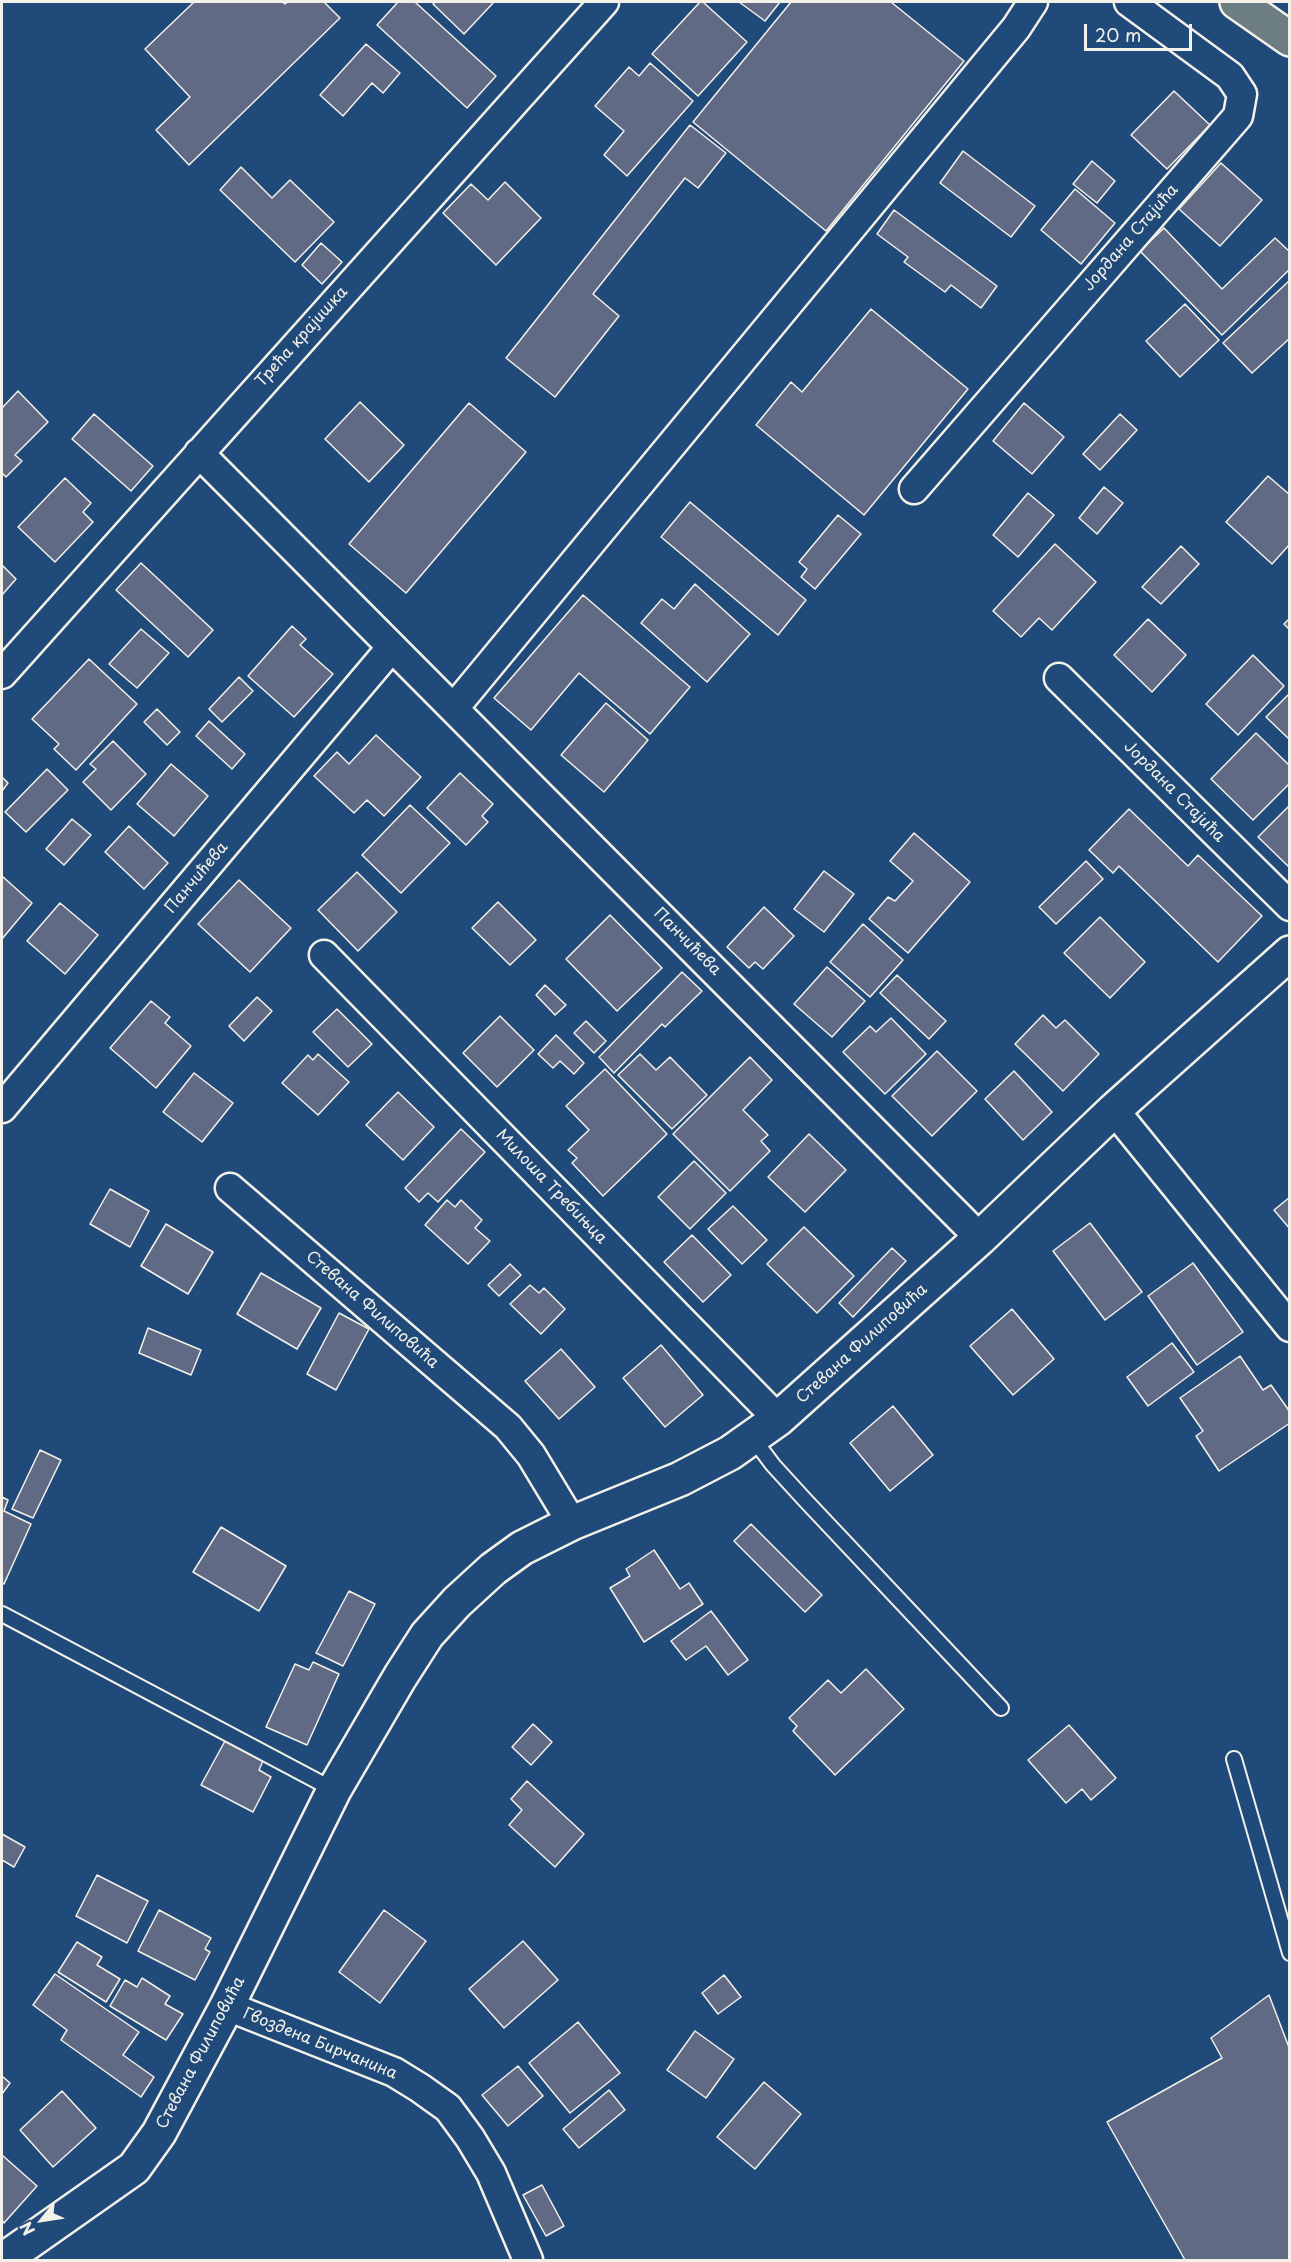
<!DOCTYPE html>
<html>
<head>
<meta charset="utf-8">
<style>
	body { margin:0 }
	#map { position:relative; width:1291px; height:2262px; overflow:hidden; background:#1f4a7a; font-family:"Playpen Sans",sans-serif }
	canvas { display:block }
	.frame { position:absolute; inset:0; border:3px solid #f4f1e8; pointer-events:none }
	.north { position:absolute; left:12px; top:2190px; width:60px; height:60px; -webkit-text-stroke:4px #1f4a7a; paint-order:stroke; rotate:240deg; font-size:16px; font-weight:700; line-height:24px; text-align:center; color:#f4f1e8 }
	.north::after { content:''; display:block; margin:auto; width:21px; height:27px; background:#f4f1e8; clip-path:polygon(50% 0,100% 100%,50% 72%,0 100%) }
	.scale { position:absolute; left:1084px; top:24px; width:108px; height:27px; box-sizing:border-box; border:3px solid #f4f1e8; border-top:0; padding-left:8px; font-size:18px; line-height:21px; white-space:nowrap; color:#f4f1e8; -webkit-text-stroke:4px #1f4a7a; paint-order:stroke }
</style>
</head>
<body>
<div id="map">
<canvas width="1291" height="2262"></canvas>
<div class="frame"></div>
<div class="north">N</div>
<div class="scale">20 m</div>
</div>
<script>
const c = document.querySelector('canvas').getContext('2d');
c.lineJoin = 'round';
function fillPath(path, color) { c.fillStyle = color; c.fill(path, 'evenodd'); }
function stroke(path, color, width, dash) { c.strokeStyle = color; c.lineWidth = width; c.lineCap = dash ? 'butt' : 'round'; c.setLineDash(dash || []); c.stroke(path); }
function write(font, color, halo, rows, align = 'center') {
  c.font = font + ' "Playpen Sans",sans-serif'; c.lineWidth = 4.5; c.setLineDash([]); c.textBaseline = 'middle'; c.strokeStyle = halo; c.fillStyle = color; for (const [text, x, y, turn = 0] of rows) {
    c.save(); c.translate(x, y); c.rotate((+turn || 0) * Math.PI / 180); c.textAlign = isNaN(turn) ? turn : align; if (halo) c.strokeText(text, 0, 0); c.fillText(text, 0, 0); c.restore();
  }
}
const building = new Path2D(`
	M194,2H282L285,4L288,2H324L340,18L189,165L156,130L190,97L145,49Z
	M398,2H415L496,76L467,108L377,25Z
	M435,2H494L464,34L433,4Z
	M700,2H703L747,42L698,96L652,54Z
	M739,2H780L765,21Z
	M791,2H891L964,61L826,231L693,122Z
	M366,44L400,73L383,93L372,83L343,116L320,95Z
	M650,63L693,101L627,176L604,155L624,131L595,106L629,67L639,76Z
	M1174,91L1210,125L1167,169L1131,135Z
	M690,125L726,153L698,188L685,178L593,294L619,316L555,397L506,358Z
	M963,151L1035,206L1011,237L940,183Z
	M1092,161L1115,181L1097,203L1073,184Z
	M1221,163L1262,200L1220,246L1179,209Z
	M241,167L272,198L290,180L334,222L295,262L220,190Z
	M505,182L541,218L496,265L443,213L471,184L488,200Z
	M1075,189L1115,223L1081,264L1041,230Z
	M894,210L997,286L981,308L951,285L945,292L904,262L908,257L877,234Z
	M1164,228L1222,289L1275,238L1290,252V269L1222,335L1140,251Z
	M321,243L342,262L322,284L302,265Z
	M1290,280V338L1252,373L1223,343Z
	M1185,304L1219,340L1180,377L1146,341Z
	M871,309L968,389L864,515L756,425L791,382L802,392Z
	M18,391L48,422L15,455L22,461L6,477L2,473V408Z
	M360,402L404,445L369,482L325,439Z
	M469,403L526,452L406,593L349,544Z
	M1024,403L1064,437L1032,474L993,441Z
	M94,414L153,466L131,491L72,439Z
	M1120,414L1137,430L1100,470L1083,454Z
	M1268,476L1290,495V544L1272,564L1226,522Z
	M65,478L91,503L83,512L93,522L55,562L18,527Z
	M1104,487L1123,503L1097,534L1079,518Z
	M1028,493L1054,515L1018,557L993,535Z
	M690,502L806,600L778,635L661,537Z
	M838,515L861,534L815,589L801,577L807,569L799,562Z
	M1055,544L1096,582L1052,630L1039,618L1021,637L993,611Z
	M1181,546L1199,564L1161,604L1142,587Z
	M141,563L213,630L188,657L116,590Z
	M2,565L16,579L2,595Z
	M695,584L750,634L707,682L641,623L662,599L674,609Z
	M583,595L690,687L650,734L579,673L531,730L494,698Z
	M1290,618V630L1284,624Z
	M1148,619L1186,655L1152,692L1114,655Z
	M292,626L306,639L300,645L333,674L294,717L248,676Z
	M141,629L169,653L137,688L109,664Z
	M1253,655L1284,686L1238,735L1206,704Z
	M89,659L137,704L76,770L54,749L59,744L32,719Z
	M239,677L253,691L222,722L209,709Z
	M1290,693V740L1266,717Z
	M606,703L648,740L604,792L561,755Z
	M157,709L180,732L167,745L144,722Z
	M209,721L245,754L232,769L196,736Z
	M1256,733L1290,766V783L1253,820L1211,779Z
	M376,735L421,777L384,816L367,800L354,813L314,776L337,752L349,764Z
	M113,741L146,774L111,810L83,782L96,769L90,764Z
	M171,764L208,796L174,836L137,804Z
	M47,769L68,790L26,832L5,812Z
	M460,773L493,804L482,816L488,822L466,845L427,808Z
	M2,777L8,783L2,791Z
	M410,805L450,843L401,893L362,855Z
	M1290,805V868L1258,837Z
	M1129,809L1188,866L1198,855L1262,916L1218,962L1119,866L1113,873L1089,850Z
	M72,819L91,835L64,865L46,849Z
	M129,826L168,863L144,889L105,852Z
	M914,833L970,882L908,953L869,919L888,897L895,901L913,881L890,861Z
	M1086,861L1103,879L1056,924L1039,907Z
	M824,871L854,894L824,932L794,909Z
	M357,872L397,912L358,951L318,910Z
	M2,876L32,903L2,939Z
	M239,880L291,928L250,972L198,924Z
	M498,902L536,940L510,965L472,928Z
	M60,903L98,935L65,974L27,941Z
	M764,907L794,936L763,969L755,962L749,968L727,947Z
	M610,915L662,968L617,1011L566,959Z
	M1100,917L1145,962L1110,998L1064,953Z
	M863,924L903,960L870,997L830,962Z
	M827,967L865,1001L832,1037L794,1004Z
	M682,972L702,991L665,1027L662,1024L614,1073L599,1057Z
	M897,975L946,1021L929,1039L880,993Z
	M545,985L566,1005L555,1015L536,995Z
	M257,997L272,1011L244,1041L229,1026Z
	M151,1001L170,1017L165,1023L191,1046L156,1088L110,1048Z
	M337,1009L372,1044L348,1067L313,1032Z
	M1043,1015L1056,1028L1065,1020L1099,1054L1063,1091L1015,1044Z
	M500,1016L534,1050L497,1087L463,1053Z
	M891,1018L926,1054L885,1094L843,1052L870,1026L876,1032Z
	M586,1021L606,1041L594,1053L574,1033Z
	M556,1035L584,1063L574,1074L560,1061L553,1068L538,1054Z
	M937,1051L977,1091L932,1136L892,1096Z
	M318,1054L349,1082L318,1115L282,1083L308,1055L313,1060Z
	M640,1054L656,1070L670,1057L707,1095L672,1129L618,1075Z
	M750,1057L772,1080L743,1110L768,1135L761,1141L770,1151L730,1191L673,1134Z
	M605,1069L667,1134L603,1196L572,1163L577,1158L568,1150L589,1130L566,1106Z
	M1014,1071L1052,1112L1023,1140L985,1099Z
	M194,1073L233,1103L202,1142L163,1112Z
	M398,1092L434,1127L403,1160L366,1125Z
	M461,1129L485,1152L438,1202L428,1193L419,1202L405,1188Z
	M809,1134L846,1170L805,1212L768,1177Z
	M694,1161L726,1193L690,1229L658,1197Z
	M110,1189L149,1211L130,1247L90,1224Z
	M1290,1197V1229L1274,1210Z
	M447,1200L455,1207L461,1200L482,1220L475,1228L490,1241L468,1264L425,1225Z
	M733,1206L767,1240L742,1264L708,1229Z
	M1090,1223L1142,1292L1105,1320L1053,1251Z
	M166,1224L213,1252L188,1294L141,1266Z
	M804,1227L854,1276L817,1313L767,1264Z
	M692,1235L731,1275L703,1302L664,1262Z
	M892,1248L906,1261L853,1317L839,1303Z
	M1193,1263L1243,1332L1197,1365L1148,1296Z
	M510,1264L521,1275L499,1296L488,1285Z
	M261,1273L321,1308L297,1349L237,1314Z
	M530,1285L539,1293L544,1288L565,1309L541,1334L510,1304Z
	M1012,1309L1054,1359L1013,1395L970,1346Z
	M339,1313L369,1329L336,1390L307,1374Z
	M148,1328L201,1350L191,1375L139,1353Z
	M1172,1343L1194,1372L1148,1406L1127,1377Z
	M661,1345L703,1395L665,1427L623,1378Z
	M561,1349L595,1387L559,1419L525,1381Z
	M1240,1356L1263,1390L1271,1385L1290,1412V1423L1219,1471L1196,1436L1203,1431L1180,1398Z
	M893,1406L933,1455L890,1491L850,1443Z
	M40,1450L61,1460L33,1518L12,1509Z
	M2,1497L8,1500L4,1511L31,1524L4,1584L2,1583Z
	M751,1524L822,1595L805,1612L734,1541Z
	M221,1527L286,1566L259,1611L193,1572Z
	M654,1550L680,1589L689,1583L703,1604L644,1642L610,1588L630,1576L626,1569Z
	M349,1591L375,1604L343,1666L316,1653Z
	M711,1611L748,1660L728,1675L706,1646L686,1660L671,1641Z
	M313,1662L339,1674L307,1745L266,1727L295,1664L309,1670Z
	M866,1669L904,1709L835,1775L793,1731L797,1726L789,1718L828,1680L841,1693Z
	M533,1724L552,1742L531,1765L512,1747Z
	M1069,1725L1116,1778L1091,1800L1082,1789L1066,1803L1028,1760Z
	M225,1741L263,1761L259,1770L271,1777L253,1812L201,1785Z
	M527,1781L584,1834L555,1867L509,1825L522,1810L511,1799Z
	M2,1834L25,1847L14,1867L2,1860Z
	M97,1875L148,1901L127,1943L76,1916Z
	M159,1910L211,1938L205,1949L210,1952L195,1980L138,1951Z
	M384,1910L426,1941L380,2003L339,1972Z
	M523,1941L558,1980L504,2028L469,1989Z
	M77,1942L102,1957L97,1965L120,1979L106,2002L58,1972Z
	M55,1974L139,2032L123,2055L154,2077L141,2097L61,2040L67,2030L33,2005Z
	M724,1975L741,1997L718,2014L702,1993Z
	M142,1978L170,1996L165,2004L183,2014L166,2040L110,2006L125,1980L137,1987Z
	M1269,1995L1290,2050V2260H1185L1107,2122L1222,2058L1211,2038Z
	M578,2022L620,2073L570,2113L529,2063Z
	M695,2031L734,2059L706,2098L667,2070Z
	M518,2066L543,2096L508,2126L482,2095Z
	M2,2076L10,2083L2,2094Z
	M764,2082L801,2114L755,2169L717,2137Z
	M609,2090L625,2110L579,2148L563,2129Z
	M62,2091L96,2128L53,2167L20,2130Z
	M2,2155L37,2186L4,2223L2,2220Z
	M542,2185L564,2226L546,2236L523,2195Z`);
fillPath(building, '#616a84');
stroke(building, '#f4f1e8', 1.5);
const lane = new Path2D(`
	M752,1437L773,1465L805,1500L1001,1708
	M2,1614L334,1790
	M1234,1759L1290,1953`);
const street = new Path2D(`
	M199,453L980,1238
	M914,489L1238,116L1242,94L1230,76L1129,2
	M2,674L604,2
	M1059,678L1290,906
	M454,708L1016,28L1033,2
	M324,955L778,1419
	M2,1108L392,647
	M1114,1110L1290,1327
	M230,1188L508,1427L531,1455L572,1523
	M227,2006L394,2072L420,2088L448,2108L470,2138L491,2173L528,2260`);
const secondary = new Path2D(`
	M3,2260L134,2168L159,2133L227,2006L334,1790L400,1677L427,1635L457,1602L493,1569L522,1548L572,1523L680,1479L730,1453L778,1419L980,1238L1114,1110L1290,953`);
const primary = new Path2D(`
	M1237,2L1290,39`);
stroke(lane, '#f4f1e8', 18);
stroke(street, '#f4f1e8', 33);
stroke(secondary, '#f4f1e8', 38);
stroke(primary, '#f4f1e8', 38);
stroke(lane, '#1f4a7a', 14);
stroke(street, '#1f4a7a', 28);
stroke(secondary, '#1f4a7a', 33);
stroke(primary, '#6d7d84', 33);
write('16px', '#f4f1e8', '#1f4a7a', [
	["Јордана Стајића",1131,238,-49],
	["Трећа крајишка",302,337,-48],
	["Јордана Стајића",1174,792,45],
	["Панчићева",197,878,-50],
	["Панчићева",687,942,45],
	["Милоша Требињца",551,1187,46],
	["Стевана Филиповића",372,1310,41],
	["Стевана Филиповића",862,1344,-42],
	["Гвоздена Бирчанина",320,2044,22],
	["Стевана Филиповића",201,2053,-62]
]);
</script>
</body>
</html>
